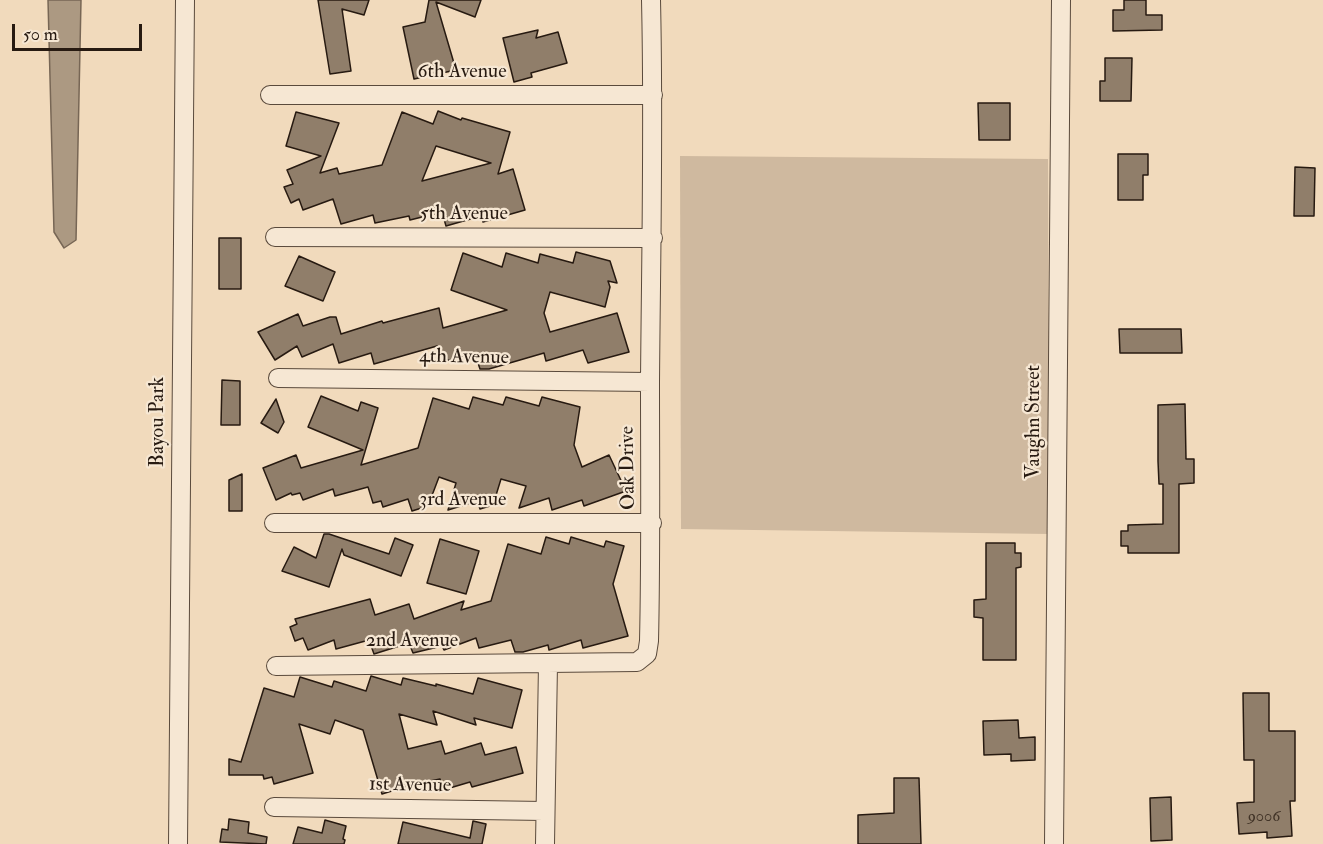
<!DOCTYPE html>
<html>
<head>
<meta charset="utf-8">
<style>
	body { margin:0 }
	#map { position:relative; width:1323px; height:844px; overflow:hidden; background:#f1dabc; font-family:"IM FELL Double Pica",serif }
	canvas { display:block }
	.scale { position:absolute; left:12px; top:24px; width:130px; height:27px; box-sizing:border-box; border:3px solid #271a11; border-top:0; padding-left:8px; font-size:18px; line-height:21px; white-space:nowrap; color:#271a11; -webkit-text-stroke:4px #f6e7d3; paint-order:stroke }
</style>
</head>
<body>
<div id="map">
<canvas width="1323" height="844"></canvas>
<div class="scale">50 m</div>
</div>
<script>
const c = document.querySelector('canvas').getContext('2d');
c.lineJoin = 'round';
function fillPath(path, color) { c.fillStyle = color; c.fill(path, 'evenodd'); }
function stroke(path, color, width, dash) { c.strokeStyle = color; c.lineWidth = width; c.lineCap = dash ? 'butt' : 'round'; c.setLineDash(dash || []); c.stroke(path); }
function write(font, color, halo, rows, align = 'center') {
  c.font = font + ' "IM FELL Double Pica",serif'; c.lineWidth = 4.5; c.setLineDash([]); c.textBaseline = 'middle'; c.strokeStyle = halo; c.fillStyle = color; for (const [text, x, y, turn = 0] of rows) {
    c.save(); c.translate(x, y); c.rotate((+turn || 0) * Math.PI / 180); c.textAlign = isNaN(turn) ? turn : align; if (halo) c.strokeText(text, 0, 0); c.fillText(text, 0, 0); c.restore();
  }
}
fillPath(new Path2D(`
	M680,156L1048,159L1049,534L681,529Z`), '#cfb99f');
const water = new Path2D(`
	M48,0H81L76,240L64,248L54,232Z`);
fillPath(water, '#ac9982');
stroke(water, '#765', 1.5);
const building = new Path2D(`
	M318,0H369L364,15L342,9L351,71L330,74Z
	M429,0H481L475,17L436,2L456,70L414,79L403,27L425,22Z
	M1124,0H1146V15H1162V30L1113,31V10H1124Z
	M538,30L536,38L558,32L567,63L531,73L532,77L514,82L503,38Z
	M1105,58H1132L1131,101H1100V81H1105Z
	M978,103H1010V140H979Z
	M438,111L461,120L462,118L510,132L498,174L513,169L525,210L483,222L481,216L446,226L442,212L410,220L409,216L375,223L373,215L341,224L333,199L303,210L299,199L291,203L284,187L293,184L287,170L321,156L286,146L296,112L339,123L320,173L337,168L339,174L382,165L402,112L433,124ZM436,146L491,163L422,181Z
	M1118,154H1148V175H1143V200H1118Z
	M1295,167L1315,168L1314,216H1294Z
	M219,238H241V289H219Z
	M576,252L610,261L617,283L608,281L610,287L605,307L550,292L544,313L550,332L617,313L629,352L588,363L583,350L546,361L544,353L489,369H480L475,354L441,362L437,346L374,364L371,353L339,363L333,344L302,357L297,346L275,360L258,332L298,314L303,326L330,317H336L341,334L382,321L383,323L439,308L443,328L507,310L451,290L463,253L502,267L506,253L538,263L540,254L573,263Z
	M299,256L335,272L323,301L285,286Z
	M1119,329H1181L1182,353H1120Z
	M222,380L240,381V425H221Z
	M321,396L358,411L361,402L378,408L361,465L418,448L433,398L469,409L473,397L503,405L506,397L539,406L542,397L580,407L574,445L582,467L609,455L626,491L584,506L582,500L552,510L549,498L519,508L526,486L501,479L493,505L480,509L477,501L448,510L456,483L439,477L428,506L412,511L408,499L383,507L381,501L373,503L368,487L335,496L333,489L303,500L300,493L292,495L291,493L276,500L263,468L296,455L301,468L363,450L308,427Z
	M276,399L284,422L278,433L261,423Z
	M1185,404L1186,459H1194V483L1179,484V553H1128V546H1121V531H1128V525L1163,524V484H1159L1158,461V405Z
	M242,474V511H229V480Z
	M324,534H329L389,554L395,538L413,545L401,576L344,555L342,549L329,587L282,571L294,547L316,558Z
	M546,537L569,544L571,537L604,547L606,541L624,546L613,584L628,636L583,648L581,640L549,650L548,645L523,652H515L511,640L479,648L476,638L444,650L442,646L413,653L409,643L374,654L369,640L336,649L334,640L308,650L303,638L295,641L290,627L297,624L295,619L370,599L375,615L409,604L414,619L464,601L461,610L491,601L508,544L541,554Z
	M440,539L479,551L466,594L427,583Z
	M986,543H1015V553H1021V567L1016,568V660H983V618L974,617V600L986,599Z
	M371,676L401,685L403,678L436,686V684L473,694L478,678L522,690L512,728L474,718L476,725L433,711L437,725L399,714L408,749L441,741L445,754L481,743L485,755L516,747L523,773L472,787L470,782L443,790L440,779L411,785L382,794L363,730L335,720L330,734L299,724L313,773L274,784L272,777L264,779L263,775H229V759L241,762L264,688L294,697L300,677L332,687L334,681L366,691Z
	M1243,693H1269V731H1295V801H1290L1292,836L1267,838V832L1239,834L1237,803L1254,802V760H1244Z
	M1018,720L1019,738L1035,737V760L1011,761V754L984,755L983,721Z
	M894,778H919L921,844H858V815L894,813Z
	M1171,797L1172,840L1151,841L1150,798Z
	M229,819L249,822L248,833L267,837L266,844L220,842L222,829L228,830Z
	M325,820L346,826L343,839L345,840L344,844H293L298,827L322,833Z
	M473,821L486,824L482,844H398L403,822L470,838Z`);
fillPath(building, '#907e6a');
stroke(building, '#271a11', 1.5);
const minor = new Path2D(`
	M270,95H653
	M275,237L653,238
	M278,378L650,382
	M274,523H652
	M276,666L637,662L647,654L649,641C651,554 650,468 650,382C651,254 654,127 651,0
	M274,807L544,811
	M178,844L185,0
	M545,844L548,664
	M1054,844L1061,0`);
stroke(minor, '#5a4a3c', 20);
stroke(minor, '#f6e7d3', 18);
write('16px', '#413327', null, [
	["9006",1264,818]
]);
write('20px', '#271a11', '#f6e7d3', [
	["6th Avenue",462,73],
	["5th Avenue",464,215],
	["4th Avenue",464,358,1],
	["Bayou Park",159,422,-90],
	["Vaughn Street",1035,422,-90],
	["Oak Drive",629,468,-91],
	["3rd Avenue",463,501],
	["2nd Avenue",412,642],
	["1st Avenue",410,786,1]
]);
</script>
</body>
</html>
